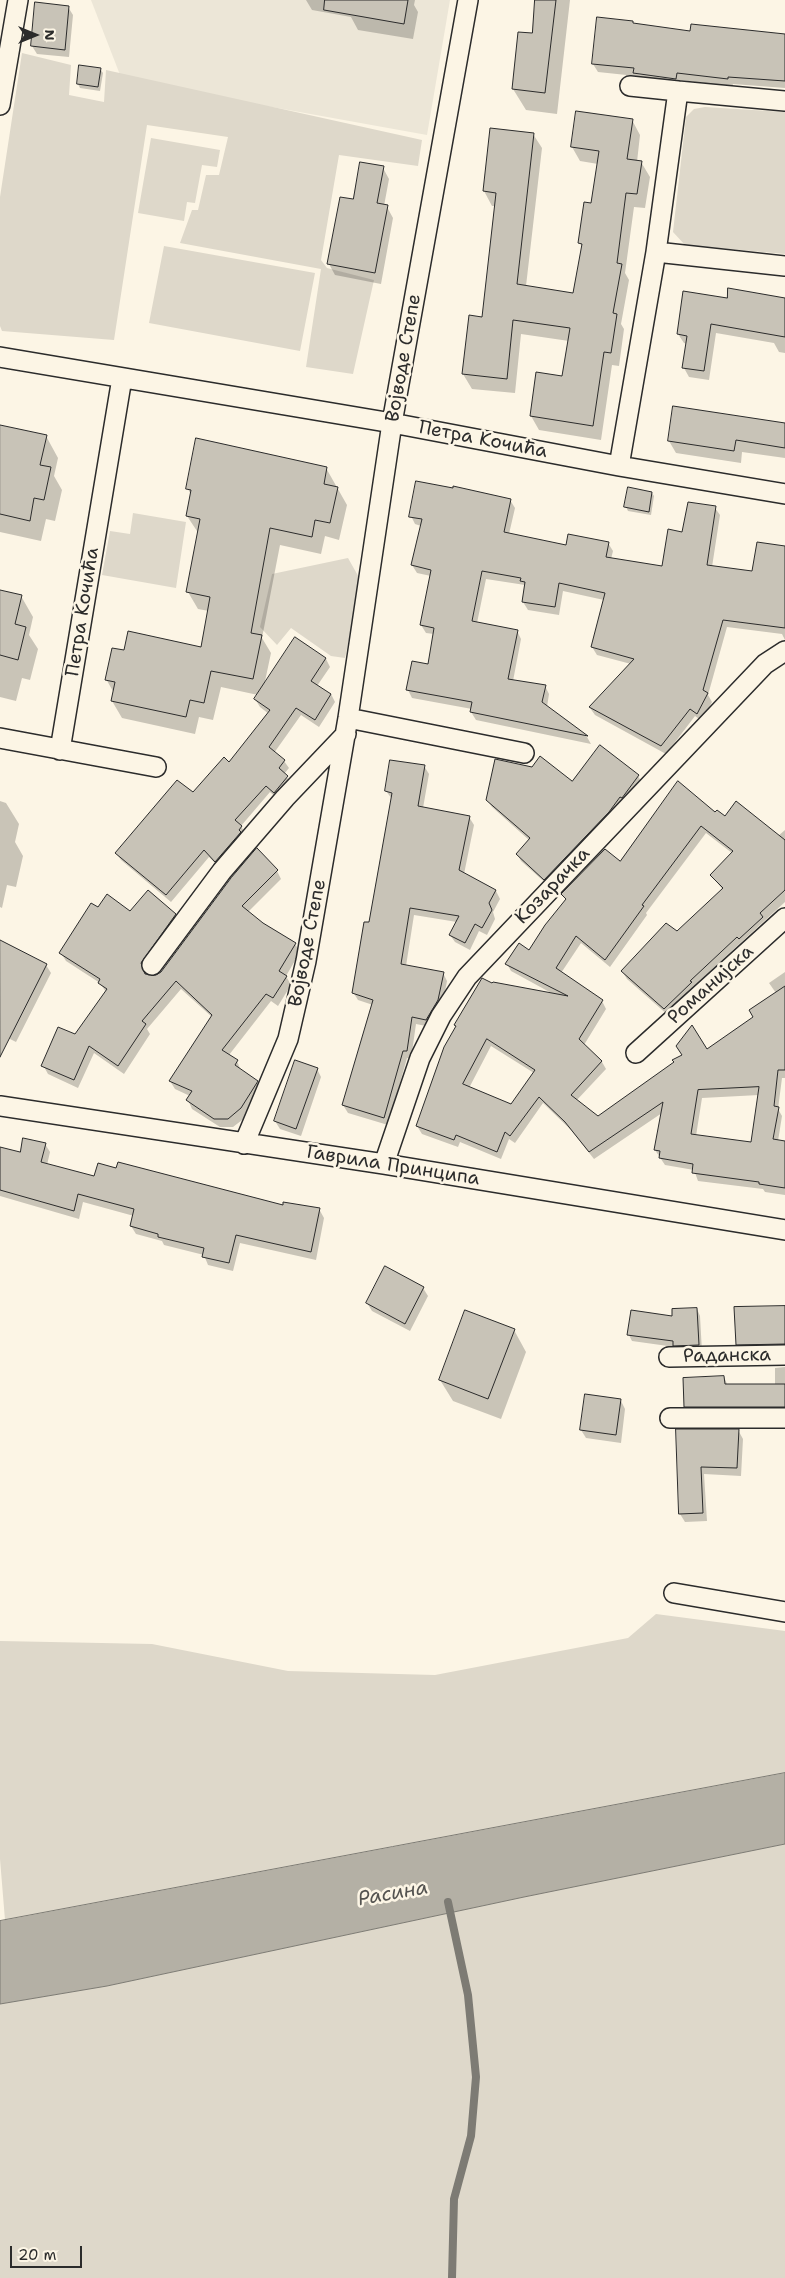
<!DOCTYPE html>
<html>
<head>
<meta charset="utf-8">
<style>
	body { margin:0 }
	#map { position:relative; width:785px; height:2278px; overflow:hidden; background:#fcf5e5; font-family:"Shantell Sans",sans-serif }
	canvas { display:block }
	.north { position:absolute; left:10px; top:10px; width:50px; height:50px; -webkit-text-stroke:4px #fcf5e5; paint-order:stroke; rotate:90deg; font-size:14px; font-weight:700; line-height:20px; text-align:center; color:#2b2b2b }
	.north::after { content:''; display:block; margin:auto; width:18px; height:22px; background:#2b2b2b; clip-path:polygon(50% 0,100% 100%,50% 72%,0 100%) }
	.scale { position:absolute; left:10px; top:2246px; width:72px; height:22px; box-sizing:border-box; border:2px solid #2b2b2b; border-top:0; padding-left:6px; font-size:15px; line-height:18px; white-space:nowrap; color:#2b2b2b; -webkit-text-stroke:4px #fcf5e5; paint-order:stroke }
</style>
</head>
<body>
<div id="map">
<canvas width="785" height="2278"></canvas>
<div class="north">N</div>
<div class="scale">20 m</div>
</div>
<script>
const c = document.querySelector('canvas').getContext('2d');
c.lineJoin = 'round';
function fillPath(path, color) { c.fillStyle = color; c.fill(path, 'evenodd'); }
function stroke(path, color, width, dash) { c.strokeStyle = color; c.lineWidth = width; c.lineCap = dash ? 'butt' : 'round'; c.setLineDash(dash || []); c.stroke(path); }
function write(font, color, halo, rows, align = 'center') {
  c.font = font + ' "Shantell Sans",sans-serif'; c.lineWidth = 5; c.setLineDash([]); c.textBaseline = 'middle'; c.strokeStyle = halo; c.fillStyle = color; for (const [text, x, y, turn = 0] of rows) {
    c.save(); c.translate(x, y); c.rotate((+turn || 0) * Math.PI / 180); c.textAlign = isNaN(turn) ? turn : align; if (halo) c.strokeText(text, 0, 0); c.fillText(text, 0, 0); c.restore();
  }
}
fillPath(new Path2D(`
	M91,0H450L427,135L122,80Z`), '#ece6d7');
fillPath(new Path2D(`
	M22,53L71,65L69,95L104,102L106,70L422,140L418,166L339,155L321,260L327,268L374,280L353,374L306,367L321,269L180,243L192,210H198L206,175H219L228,137L147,125L114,340L2,331L0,326V197Z
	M705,107L785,112V254L685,245L673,232L686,117L694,109Z
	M151,138L220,150L217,167L202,165L195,203L187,202L184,221L138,213Z
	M164,246L315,273L300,351L149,323Z
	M133,513L186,522L176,588L102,575L110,531L130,534Z
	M348,558L361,581L345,658L331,656L291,628L277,645L260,627L272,574Z
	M656,1614L785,1631V1773L5,1920L0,1859V1641L152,1644L288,1671L435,1675L628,1638Z
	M785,1844V2278H0V2004L107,1986L524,1897Z`), '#ded8ca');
const water = new Path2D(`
	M785,1773V1844L524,1897L107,1986L0,2004V1921Z`);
fillPath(water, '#b4b0a5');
stroke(water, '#7d7b74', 1);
fillPath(new Path2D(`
	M306,0H415L414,5L418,12L413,39L358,30L351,17L312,10Z
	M537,0H570L557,114L526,110L513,89L533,34Z
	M68,7L73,15L69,57L37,54L32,46Z
	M634,25L692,33L785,40V88L733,84L732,87L681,80L680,87L639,81L636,76L598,72L593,64Z
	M80,67L100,69L103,73L100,91L80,88L78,84Z
	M632,120L640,135L637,162H641L650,177L645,208L634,207L625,273L629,280L621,324L624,329L619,366L612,365L601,440L539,430L531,416L563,378L569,341L521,334L515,393L472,389L463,374L470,317L484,318L496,206H492L484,191L491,129L533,134L542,148L526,286L574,294L583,248L580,243L592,204L598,164L580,161L572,147Z
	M383,168L389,179L384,206L387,207L393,218L381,284L335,275L329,264L354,201Z
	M729,290L785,298V353L779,352L774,343L716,333L709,380L689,377L684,368L687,344L684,343L678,334L728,299Z
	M785,424V458L742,452L741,463L676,453L669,441Z
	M0,426L46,436L58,458L54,476L62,490L55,521L46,519L41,541L0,532Z
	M326,468L347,505L339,540L325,536L321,554L280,545L262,638L271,653L264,686L295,639L326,659L330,667L317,686L331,694L335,702L319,727L301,715L274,753L284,761L289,768L284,774L292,784L279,800L270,792L241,826L246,835L220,868L209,857L171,902L121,860L116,853L229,764L269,714L260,707L255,699L258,695L221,687L213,720L199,717L195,734L122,718L112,701L114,693L106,679L125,652L202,648L209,611L198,609L188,592L199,534L187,516L191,495L188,489Z
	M652,493L654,496L651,515L628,511L626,507Z
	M510,500L515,508L509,534L567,547L608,543L613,551L611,559L663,567L684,534L715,508L720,515L712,567L753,573L785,547V640L782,634L727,627L708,695L712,702L702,721L695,716L666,754L595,715L590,708L631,664L597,655L592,647L604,600L563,591L559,615L528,610L523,602L525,585L486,579L477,623L517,631L521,639L513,681L545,686L549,694L547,707L587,737L591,744L476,720L471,712L472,709L412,698L408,690L429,665L434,634L426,633L421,625L431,576L417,573L412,565L421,526L415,524L411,516Z
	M0,591L21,596L33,617L29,635L38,649L30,680L22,678L16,701L0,697Z
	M424,766L429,774L423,808L469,817L474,825L464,874L496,891L500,899L493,912L495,919L487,935L479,931L470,950L455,942L450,935L457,922L414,915L406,966L443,973L447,981L442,1008L431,1027L416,1024L411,1059L407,1058L388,1125L348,1113L343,1105L373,1005L358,1000L353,992L370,924L392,799L386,791Z
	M638,776L642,783L549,886L521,861L517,854L529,840L492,807L487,800L572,782Z
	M0,801L6,803L19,824L15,842L23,856L16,887L7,885L2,908L0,907Z
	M715,814L778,836L785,830V902L687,992L690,996L669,1016L627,979L622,971L677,933L723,890L711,875L732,853L706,833L646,913L647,915L610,967L581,943L561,973L602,1001L606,1009L584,1045L602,1062L606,1069L576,1101L598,1117L707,1051L754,1018L776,993L769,983L785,972V1078H782L778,1109L782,1116L778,1141L785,1142V1195L765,1192L763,1189L698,1181L694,1170L665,1165L655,1150L662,1113L594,1159L571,1130L543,1103L515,1143L509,1139L501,1159L460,1142L458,1147L422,1134L417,1126L492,985L555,995L511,971L507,964L530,952L566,900L563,894ZM491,1046L534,1073L512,1106L469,1088ZM759,1095L752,1143L696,1136L702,1098Z
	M277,871L281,879L248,912L262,924L295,944L300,952L286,976L291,985L278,1006L271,1001L229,1055L237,1061L241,1071L257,1082L262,1090L246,1117L233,1127H220L192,1109L188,1100L190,1096L175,1089L170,1081L212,1017L181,989L147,1029L150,1034L124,1074L94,1053L78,1088L48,1074L43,1065L76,1036L106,992L100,983L66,961L61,953L98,909L130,913L175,915L180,924L145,972L146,975L156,977Z
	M0,942L46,965L51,973L16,1042L0,1034Z
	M317,1069L321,1077L301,1136L280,1129L275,1121Z
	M45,1144L50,1152L47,1165L95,1178L284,1207L319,1209L324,1218L316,1260L240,1243L233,1271L208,1265L204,1255L164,1245L162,1241L136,1234L131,1226L134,1216L83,1202L79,1219L0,1196V1148L21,1153Z
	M423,1288L428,1296L410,1331L372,1311L367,1303Z
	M785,1307V1352H741L737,1344Z
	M697,1309L700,1316L702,1352H678L675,1347L632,1341L629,1335Z
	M514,1330L526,1352L501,1419L453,1401L440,1380Z
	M785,1367V1415L689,1414L685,1406L724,1377L728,1386H775V1368Z
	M621,1401L625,1409L621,1443L586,1438L581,1430Z
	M677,1430H738L743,1439L741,1476L704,1474L707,1521L685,1522L680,1514Z`), '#0003');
stroke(new Path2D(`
	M448,1902L468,1995L476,2077L471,2136L454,2199L452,2278`), '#7d7b74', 8);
const building = new Path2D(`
	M325,0H408L404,24L324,10Z
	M535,0H556L545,93L512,89L518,32L532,33Z
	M35,2L69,6L65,50L31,46Z
	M597,17L633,21V23L690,31L691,24L785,34V81L728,77V79L677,73L676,79L633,73L634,68L592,64Z
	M79,65L101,68L98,87L77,84Z
	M576,111L633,119L627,159L642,161L637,194L626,193L617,263L622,264L613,313L617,314L611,353L604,352L593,426L530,416L536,372L562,376L570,328L513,320L507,379L462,374L469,315L482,317L496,193L483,191L490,128L534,133L517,284L573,293L582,244L578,243L584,202L591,203L599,151L571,147Z
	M360,162L384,166L377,203L388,205L375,273L327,264L340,197L353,199Z
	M728,288L785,298V337L711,324L704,371L682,368L687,336L677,334L683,291L727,298Z
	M673,406L785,423V448L736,440L734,451L668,441Z
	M0,425L47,435L40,465L51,467L44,500L34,498L30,521L0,514Z
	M196,438L327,467L324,484L338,487L330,523L315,520L312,537L270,528L251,633L262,635L253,679L211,671L204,703L190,700L186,717L111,701L115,682L105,680L112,648L124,650L128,631L201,647L210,597L186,592L200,519L186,516L191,490L186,489Z
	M416,481L453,488V486L511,499L504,532L566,545L568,534L609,542L606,557L662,566L668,529L682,532L688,502L716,506L707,565L752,571L757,542L785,546V628L723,620L703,690L708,693L697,714L690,709L661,746L589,707L634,659L591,647L605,593L559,583L555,607L522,602L525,582L520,581L521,578L482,571L472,621L518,630L508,679L546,685L542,702L588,736L470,712L472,702L406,690L412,661L428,664L434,628L420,625L431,570L411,565L422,519L409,517Z
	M628,487L652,492L649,512L624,507Z
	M0,590L22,595L15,624L26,627L18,660L0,655Z
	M295,637L326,658L311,681L331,694L315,720L296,708L269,747L285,760L279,768L288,776L274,793L266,786L235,820L242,826L239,830L241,832L215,862L204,850L166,895L115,853L177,780L193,792L224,757L229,762L270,710L254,699Z
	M600,745L639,775L622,798L620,797L609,812L544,880L516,854L530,838L486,800L495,759L532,767L540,756L572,781Z
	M390,760L425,765L418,806L470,816L459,870L496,890L489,903L492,910L482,928L475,924L465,943L449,935L459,916L410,908L401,964L444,972L438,1000L426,1020L412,1017L407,1051H403L384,1118L342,1105L373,1000L352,993L364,922H369L392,793L385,791Z
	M678,781L715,812L717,810L725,816L736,801L785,840V890L760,913L763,917L739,939L737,937L690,981L692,982L664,1009L621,971L666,923L677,931L723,888L710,875L733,851L701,826L642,905L644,906L605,960L576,936L556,968L603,1000L579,1039L602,1061L571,1095L598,1116L674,1062L672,1060L682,1055L676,1046L692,1025L707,1049L753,1017L749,1010L785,986V1070H778L774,1106L779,1107L773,1139L785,1141V1188L759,1184V1182L692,1173L693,1164L659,1158L660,1151L654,1150L663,1102L589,1152L565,1122L539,1097L510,1136L505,1132L497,1152L456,1135L454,1140L416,1126L444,1047L456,1026L454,1025L482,978L492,983L493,982L568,996L505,964L519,943L529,950L545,925L566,899L561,894L605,849L620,861ZM487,1039L535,1070L511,1104L463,1084ZM759,1087L751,1142L691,1134L698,1090Z
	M257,848L278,870L242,906L263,923L296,943L279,971L287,976L273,998L266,994L222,1050L238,1060L235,1065L258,1081L241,1108L228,1119H214L186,1100L192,1091L169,1081L212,1015L176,981L142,1021L146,1024L118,1066L89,1046L74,1080L41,1066L58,1027L75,1034L107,989L98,983L100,979L59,953L91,903L98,907L107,894L130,911L148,890L176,914L141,963L145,974L156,975L161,972L231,878Z
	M0,940L47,964L0,1057Z
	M295,1060L318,1068L296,1129L274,1121Z
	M23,1138L46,1143L41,1162L94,1176L98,1163L116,1168L118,1162L283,1205V1202L320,1208L311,1252L236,1235L229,1263L202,1257L204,1248L158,1237V1234L130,1226L134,1209L78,1194L74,1211L0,1190V1147L20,1152Z
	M385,1266L424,1287L405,1324L366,1303Z
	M785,1306V1344L736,1345L734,1307Z
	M697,1308L699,1345L673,1346V1341L627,1335L631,1310L672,1316V1309Z
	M465,1310L515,1329L488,1399L439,1380Z
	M724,1376L725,1384H785V1407H684L683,1378Z
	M585,1394L621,1399L616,1435L580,1430Z
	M676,1429H739L737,1468L701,1467L703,1513L679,1514Z`);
fillPath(building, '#c8c3b7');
stroke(building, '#2b2b2b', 1);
const street = new Path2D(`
	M630,86L678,91
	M0,105L18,0
	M656,252L678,91L785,101
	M0,357L392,423L619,466L785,494
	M619,466L656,252L785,266
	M348,718L524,753
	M0,738L156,767
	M60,750L122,378
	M152,965L222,871L285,798L346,734
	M636,1053L785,918
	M0,1106L384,1164L785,1230
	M244,1144L288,1039L306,961L348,718L392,423L468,0
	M384,1164L420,1058L441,1016L467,977L765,664L785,651
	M669,1357L785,1355
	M670,1418H785
	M674,1593L785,1612`);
stroke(street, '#2b2b2b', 22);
stroke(street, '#fcf5e5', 19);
write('19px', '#2b2b2b', '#fcf5e5', [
	["Војводе Степе",404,358,-80],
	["Петра Кочића",483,440,11],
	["Петра Кочића",83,612,-81],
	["Козарачка",553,886,-46],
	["Војводе Степе",308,943,-79],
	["Романијска",711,985,-42],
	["Гаврила Принципа",393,1166,9],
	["Раданска",727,1356,-1]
]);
write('italic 20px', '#545350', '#fcf5e5', [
	["Расина",393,1894,-10]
]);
</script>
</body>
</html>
